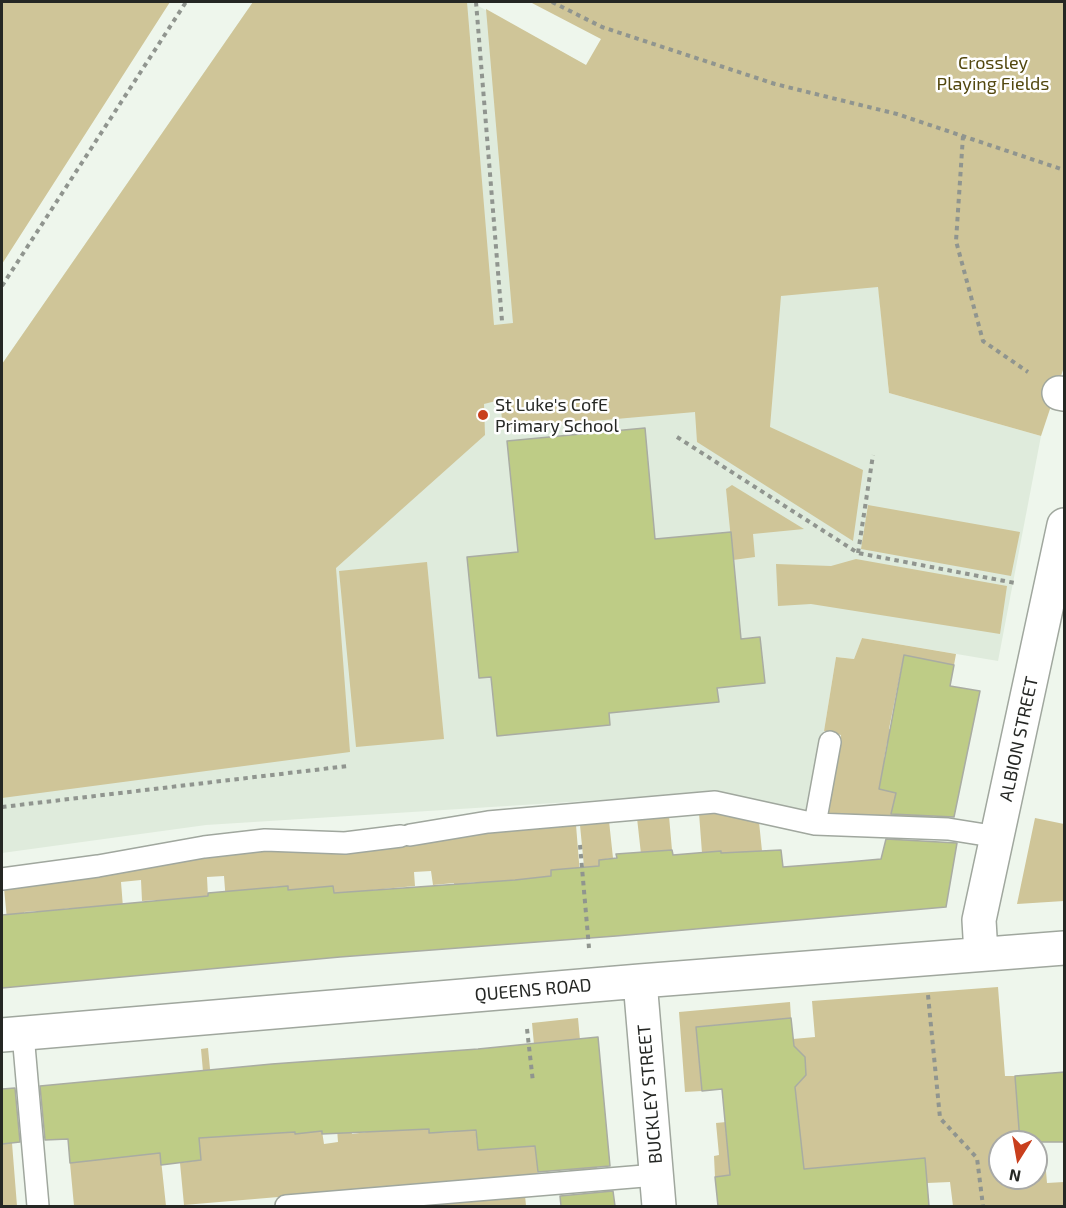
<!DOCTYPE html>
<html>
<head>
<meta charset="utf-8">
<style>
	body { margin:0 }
	#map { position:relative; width:1066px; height:1208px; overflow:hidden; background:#eef6ec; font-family:"Exo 2",sans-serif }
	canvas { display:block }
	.frame { position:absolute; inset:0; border:3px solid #252724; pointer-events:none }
	.north { position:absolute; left:988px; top:1130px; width:60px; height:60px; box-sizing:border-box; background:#fff; border:2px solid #a8a9a7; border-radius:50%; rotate:191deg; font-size:16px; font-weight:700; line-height:24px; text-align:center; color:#252724 }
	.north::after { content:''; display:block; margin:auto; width:21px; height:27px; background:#c93f1d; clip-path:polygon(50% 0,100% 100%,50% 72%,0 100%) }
</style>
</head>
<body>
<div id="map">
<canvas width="1066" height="1208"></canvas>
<div class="frame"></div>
<div class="north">N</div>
</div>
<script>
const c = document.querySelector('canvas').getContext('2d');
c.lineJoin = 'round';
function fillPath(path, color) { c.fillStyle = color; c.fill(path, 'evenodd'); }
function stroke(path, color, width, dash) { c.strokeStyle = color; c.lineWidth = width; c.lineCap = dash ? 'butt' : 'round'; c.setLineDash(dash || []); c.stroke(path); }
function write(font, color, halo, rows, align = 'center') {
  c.font = font + ' "Exo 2",sans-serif'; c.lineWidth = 5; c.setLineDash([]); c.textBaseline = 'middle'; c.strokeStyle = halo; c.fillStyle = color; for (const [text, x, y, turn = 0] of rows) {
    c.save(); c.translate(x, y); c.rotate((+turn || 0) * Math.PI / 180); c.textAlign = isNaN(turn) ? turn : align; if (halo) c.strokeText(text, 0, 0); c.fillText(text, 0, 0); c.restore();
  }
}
fillPath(new Path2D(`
	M253,2H471L586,65L871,213L889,393L1041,436L998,661L862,638L854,659L836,657L824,731L807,810L713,793L206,825L2,853V364Z`), '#dfebdc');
fillPath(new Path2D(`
	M2,2H170L2,264Z
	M253,2H467L494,325L513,323L486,9L586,65L601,39L530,2H1064V367L1041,436L889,393L878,287L781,296L770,427L863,470L853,541L697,442L695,412L503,429L500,400L484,404L485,435L336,568L350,752L2,798V364Z
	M732,485L804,529L753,534L755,557L733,560L726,489Z
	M868,505L1020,532L1011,576L861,549Z
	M856,559L1007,586L1000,634L811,604L778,606L776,564L831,566Z
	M427,562L444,739L356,747L339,571Z
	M862,638L956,654L954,665L904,655L889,729L907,733L904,746L887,743L884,759L902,763L882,773L879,789L896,793L893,807L933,815L932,819H825L841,735L824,731L836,657L854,659Z
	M699,813L729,814L759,822L762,851L723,871L721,851L702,853Z
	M669,816L672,850L643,872L637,818Z
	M1035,818L1064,824V901L1017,904Z
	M609,821L613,858L599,860L600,875L585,877L580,825Z
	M576,825L581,887L568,888L566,869L551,870L552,888L511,880L495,882L482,894L481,882L466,883L467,895L455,896L454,883L433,885L431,871L414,872L415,886L351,892L348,956L340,957L333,886L300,889L302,913L290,914L287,886L271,887L273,913L227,916L224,876L207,877L208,897L162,922L160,900L142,901L141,880L121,882L124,920L73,926L71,908L57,910L58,926L41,928L39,911L24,912L26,929L8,930L4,888L204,854L437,837Z
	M998,987L1005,1076H1015L1020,1142H1000V1178H1036V1148L1044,1147L1047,1183L1064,1182V1206H953L950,1182L927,1183L924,1158L715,1177L714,1156L719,1155L716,1123L798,1115L795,1087L806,1075L805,1057L794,1046L793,1039L815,1037L812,1001Z
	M790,1002L791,1018L696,1027L702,1091L685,1092L679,1012Z
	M578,1018L580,1040L536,1066L532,1023Z
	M208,1048L216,1132L293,1119L295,1133L322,1131L324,1144L338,1142L336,1116L350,1115L352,1134L367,1132L378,1117L380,1131H394L428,1116L429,1133L455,1132L448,1051H457L473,1110L478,1150L519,1105L596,1159L597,1169L570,1172L567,1155L536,1151L538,1175L184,1205L180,1163L201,1160L198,1129L208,1128L201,1049Z
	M158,1132L166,1206H74L70,1163L96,1160L95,1141L136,1155H149Z
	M12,1143L17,1206H2V1144Z
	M525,1195L526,1206H394Z`), '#cfc598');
const building = new Path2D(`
	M645,428L655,539L731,532L741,639L760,637L765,683L717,688L719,702L609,713L610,725L497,736L491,677L479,678L467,557L518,552L507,441Z
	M904,655L954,665L950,686L980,691L954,817L891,814L896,793L879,789Z
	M886,839L957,843L946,907L616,936L340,957L2,988V915L208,896V893L288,886V890L333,886L334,893L515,880L551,876V870L599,866V860L617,858L616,854L672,850L673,855L721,851V853L781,850L783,867L848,862L881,859Z
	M791,1018L794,1046L805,1057L806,1075L795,1087L804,1169L925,1158L929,1206H718L715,1177L730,1175L722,1089L702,1091L696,1027Z
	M598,1037L610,1166L538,1172L535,1146L478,1150L476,1130L429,1133V1129L322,1134V1131L295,1134V1132L199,1138L201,1160L161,1165L160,1153L70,1163L68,1139L45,1140L40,1086L272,1064L478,1049Z
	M1065,1072V1142H1020L1015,1076Z
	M15,1088L20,1142L2,1144V1089Z
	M613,1191L615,1206H561L560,1196Z`);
fillPath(building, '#becc86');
stroke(building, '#a9aca2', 1.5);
const lane = new Path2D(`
	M815,824L830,742
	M410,835L488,822L715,802L815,824L948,829L998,837
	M2,879L98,866L204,847L265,840L345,843L401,836
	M23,1034L38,1206
	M286,1206L656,1175`);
const street = new Path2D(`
	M1059,393L1064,394
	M981,954L979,920L1064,525
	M640,981L659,1206
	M2,1035L640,981L1064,948`);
stroke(lane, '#a0a79e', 24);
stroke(street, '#a0a79e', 36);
stroke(new Path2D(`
	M476,2L502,321
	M552,2L602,27L775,84L897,114L1064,170
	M963,136L956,241L983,341L1028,372
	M2,286L186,2
	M677,437L858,553L1015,583
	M858,553L873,455
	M2,807L348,766
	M580,845L589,948
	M928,995L940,1118L977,1158L983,1206
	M527,1029L533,1082`), '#90958f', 4, [4.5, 4.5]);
stroke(lane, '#fff', 21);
stroke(street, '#fff', 33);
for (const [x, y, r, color] of [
	[483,415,6,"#c93f1d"]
]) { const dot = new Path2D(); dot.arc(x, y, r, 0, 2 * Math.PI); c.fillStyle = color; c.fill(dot); stroke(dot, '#fff', 2); }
write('18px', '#52470e', '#fff', [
	["Crossley",993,63],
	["Playing Fields",993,84]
]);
write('18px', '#252724', '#fff', [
	["St Luke's CofE",495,405],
	["Primary School",495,426]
], 'left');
write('18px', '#252724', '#fff', [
	["ALBION STREET",1019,739,-78],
	["QUEENS ROAD",533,990,-5],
	["BUCKLEY STREET",650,1094,-95]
]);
</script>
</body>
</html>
